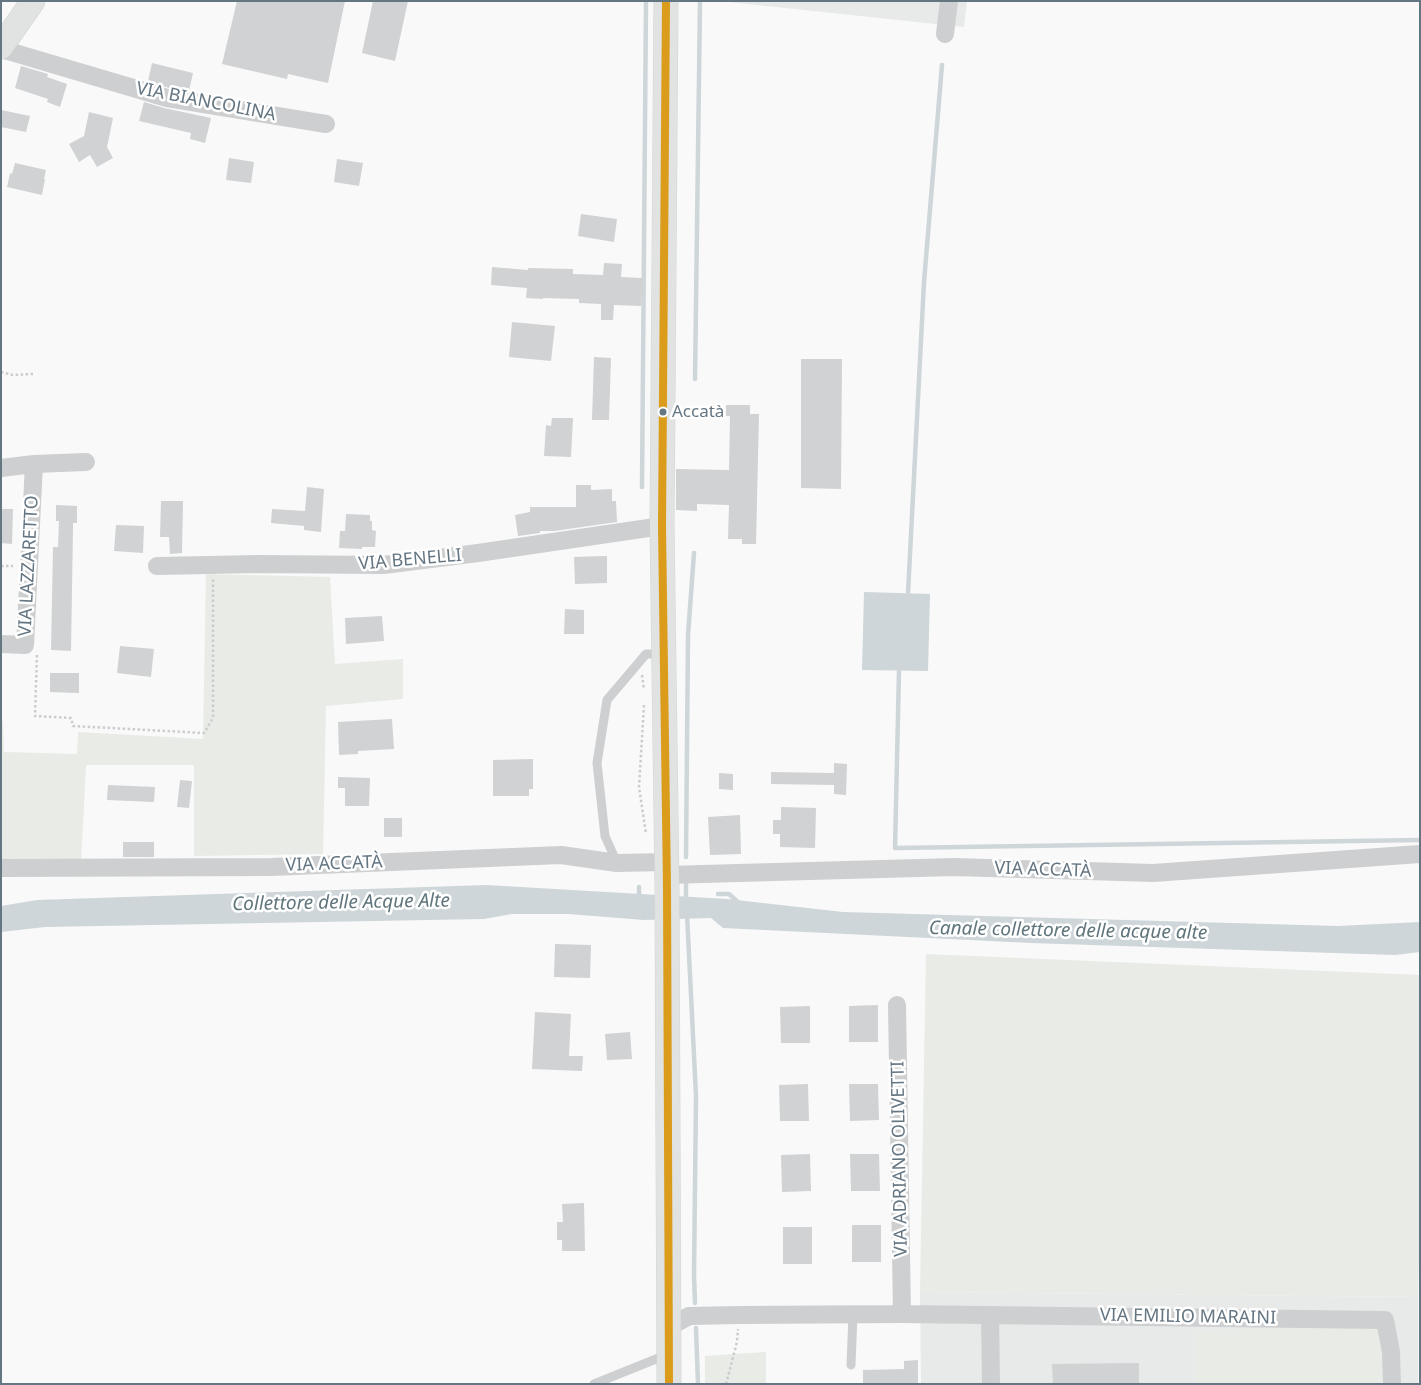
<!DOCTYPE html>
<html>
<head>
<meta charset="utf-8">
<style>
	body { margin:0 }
	#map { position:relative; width:1421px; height:1385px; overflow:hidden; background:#f9f9f9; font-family:"Noto Sans",sans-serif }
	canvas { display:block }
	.frame { position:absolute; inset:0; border:2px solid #657683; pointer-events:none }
</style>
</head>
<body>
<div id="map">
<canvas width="1421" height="1385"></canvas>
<div class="frame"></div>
</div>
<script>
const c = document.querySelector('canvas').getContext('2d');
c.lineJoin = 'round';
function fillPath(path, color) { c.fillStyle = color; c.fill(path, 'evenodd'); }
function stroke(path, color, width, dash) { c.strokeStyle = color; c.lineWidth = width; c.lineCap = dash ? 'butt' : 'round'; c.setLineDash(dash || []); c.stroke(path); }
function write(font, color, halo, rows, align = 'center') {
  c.font = font + ' "Noto Sans",sans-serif'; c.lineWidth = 5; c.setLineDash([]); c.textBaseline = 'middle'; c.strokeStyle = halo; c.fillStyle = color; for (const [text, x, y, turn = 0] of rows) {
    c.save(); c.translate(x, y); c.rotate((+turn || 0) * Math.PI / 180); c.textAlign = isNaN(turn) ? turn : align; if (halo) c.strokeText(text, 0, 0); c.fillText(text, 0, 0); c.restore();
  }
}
fillPath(new Path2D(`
	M719,1H967L964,27Z
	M920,1292L1418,1297V1384H921Z`), '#e8e9e9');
fillPath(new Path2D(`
	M206,574L330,577L335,664L403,659V699L326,706L323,854L194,856V765H86L81,863L1,862V721H3L4,752L77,754L78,732L203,739Z
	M926,954L1420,975V1221L1418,1297L920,1292Z
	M1375,1327L1384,1346V1384H1194V1330Z
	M766,1352V1384H705V1356Z`), '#e8ebe6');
fillPath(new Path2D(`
	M864,592L930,594L928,671L862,670Z
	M486,885L727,899L843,912L1338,926L1420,922V952L1395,955L1031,943L723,928L711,918L644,920L568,914H512L484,919L45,927L1,932V906L37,900Z`), '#ced6d9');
stroke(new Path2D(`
	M695,379L700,1
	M642,487L646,1
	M908,593L924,282L942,65
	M899,671L895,848L1420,840
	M686,857L688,635L694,553
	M686,883V901
	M718,894H729L740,904
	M639,898V887
	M687,914L696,1096L694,1275L695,1303
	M696,1328L698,1384`), '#ced6d9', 4.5);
fillPath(new Path2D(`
	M237,1H345L328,83L288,74L287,79L222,64Z
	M373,1H408L395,61L362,53Z
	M152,63L193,73L189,91L169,88L148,81Z
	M21,66L48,74L47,77L67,84L60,107L47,102L48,99L15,88Z
	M144,102L164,108L211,118L205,143L190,139L191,133L139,121Z
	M1,110L30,116L26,132L1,127Z
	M89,112L113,118L107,147L113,158L97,167L90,155L79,162L69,144L84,136Z
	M229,158L254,162L251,183L226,180Z
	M337,159L363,163L359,186L334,182Z
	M15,163L46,170L44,179H45L42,195L7,187L10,173L12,174Z
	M581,214L617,219L614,242L578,236Z
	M604,263L622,264L621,277L643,278L641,306L614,305L613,320H601V304L579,303V299L543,298V299L526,298L527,288L491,285L492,267L528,270V268L573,269V274L603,275Z
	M512,322L555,326L551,361L509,357Z
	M594,357L611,358L609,420H592Z
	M801,359H842L841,489L801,488Z
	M726,405H750V414H759L756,544H742V539H728L729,505L697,504V511L676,510V469L729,470L730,416H726Z
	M552,418H573L571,457L544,456L546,425L551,426Z
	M576,485H591V490L612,489V501H616L617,522L554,531H540V533L518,536L515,515L530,512V507H576Z
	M307,487L324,489L321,532L304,530V526L271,523L272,509L305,511Z
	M161,501H183L182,553L170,554L169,537H160Z
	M56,505L77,506V523H73V528L71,651L51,650L53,547H58L59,521H56Z
	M1,509H13L12,544L1,543Z
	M346,514L370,515V521H372V530L376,531L375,547H362V549L339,548L340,531H345Z
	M116,525L144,526L143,553L114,551Z
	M607,556V583L575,584L574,557Z
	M565,609L584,610V634H564Z
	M382,616L384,641L346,644L345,618Z
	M120,646L154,649L151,677L117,673Z
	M50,673H79V693L50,692Z
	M392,719L394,749L358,751V754L339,755L338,722Z
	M533,759V789H529V796H493V760Z
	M834,763L847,764L846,795L834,794V785L771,784V772L834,773Z
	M719,773L733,774V790L719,789Z
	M338,777L370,778L369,806H345V788H338Z
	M180,780L192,781L189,808L177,807Z
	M108,785L155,787L154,802L107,800Z
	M781,807L816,808L815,848L780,847V834H773V820H781Z
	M740,815L741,854L710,855L708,817Z
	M384,818H402V837H384Z
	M123,842H154V857H123Z
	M555,944L591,945L590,978L554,977Z
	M878,1005V1042H849V1006Z
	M810,1006V1043H781L780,1007Z
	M535,1012L571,1014L569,1056H583L582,1071L532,1069Z
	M630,1032L632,1059L607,1060L605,1034Z
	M808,1084L809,1121H780L779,1085Z
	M849,1084H878L879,1120L850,1121Z
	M810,1154L811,1191L782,1192L781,1155Z
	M850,1154H879L880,1191H851Z
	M584,1203L585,1251H562V1240H557V1222H563L562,1204Z
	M852,1225H881V1262H852Z
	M783,1227H812V1264H783Z
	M918,1360V1384H863V1370L904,1369V1361Z
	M1139,1363V1384H1053L1052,1364Z`), '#d0d2d3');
const secondary = new Path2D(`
	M666,1L662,526L667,887L669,1384
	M1,47L33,1`);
stroke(secondary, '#d5d6d7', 25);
stroke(new Path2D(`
	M1,372L13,375L33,374
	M1,566H13
	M37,655L35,716L71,718L73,726L204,733L213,718V579
	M642,675L644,689
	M644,705L639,787L646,834
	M726,1384L737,1342L738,1329`), '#cbcccd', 2.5, [2.5, 2.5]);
stroke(new Path2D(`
	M617,863L605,836L597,763L607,700L646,654H662
	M851,1365L853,1314
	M594,1384L666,1355`), '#cecfd0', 9);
stroke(new Path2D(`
	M945,34L949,1
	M1,49L167,98L326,124
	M1,468L34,464L86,462
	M157,566L259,564L384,565L478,553L662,526
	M1,644L25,645L34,464
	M1,868L271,867L561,855L617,863L666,862
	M666,875L954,867L1153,873L1420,854
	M897,1005L902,1314
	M990,1315L991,1384
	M669,1327L689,1316L739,1315L902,1314L1385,1320L1391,1352L1392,1384`), '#cecfd0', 18);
stroke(secondary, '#e1e2e2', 24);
stroke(new Path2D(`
	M666,1L662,526L667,887L669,1384`), '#da9c1a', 8);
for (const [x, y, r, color] of [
	[663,412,4.5,"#657683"]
]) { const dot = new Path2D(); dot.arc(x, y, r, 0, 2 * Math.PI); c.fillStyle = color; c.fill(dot); stroke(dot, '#fff', 2); }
write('17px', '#657683', '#fff', [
	["Accatà",672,412]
], 'left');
write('18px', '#657683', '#fff', [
	["VIA BIANCOLINA",206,102,11],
	["VIA BENELLI",410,560,-5],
	["VIA LAZZARETTO",29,566,-87],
	["VIA ACCATÀ",334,864,-2],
	["VIA ACCATÀ",1043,870,2],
	["VIA ADRIANO OLIVETTI",900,1159,-91],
	["VIA EMILIO MARAINI",1188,1317,1]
]);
write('italic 19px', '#60757c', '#fff', [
	["Collettore delle Acque Alte",341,903,-1],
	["Canale collettore delle acque alte",1068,931,1]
]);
</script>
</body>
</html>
